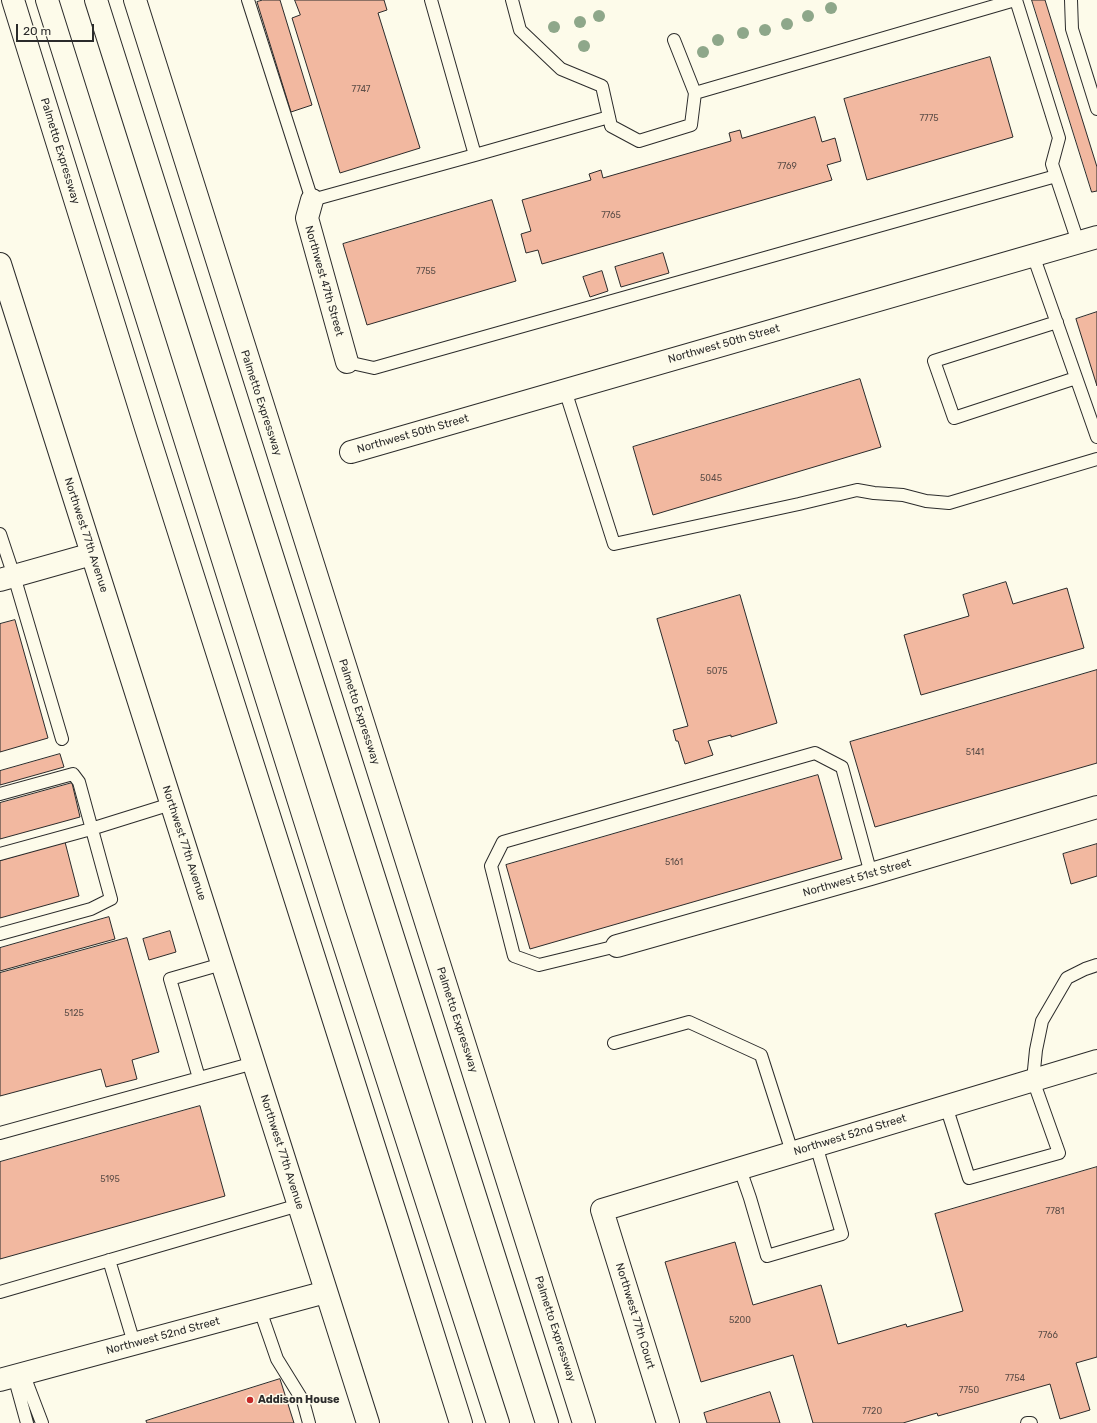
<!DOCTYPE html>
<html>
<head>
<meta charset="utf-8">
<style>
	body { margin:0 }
	#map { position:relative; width:1097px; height:1423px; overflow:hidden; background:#fdfbea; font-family:Rubik,sans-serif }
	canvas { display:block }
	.scale { position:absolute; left:16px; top:24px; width:78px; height:18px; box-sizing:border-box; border:2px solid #2b2b2b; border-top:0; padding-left:5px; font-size:12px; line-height:14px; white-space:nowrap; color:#2b2b2b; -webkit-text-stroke:3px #fdfbea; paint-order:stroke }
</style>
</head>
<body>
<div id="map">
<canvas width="1097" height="1423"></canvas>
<div class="scale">20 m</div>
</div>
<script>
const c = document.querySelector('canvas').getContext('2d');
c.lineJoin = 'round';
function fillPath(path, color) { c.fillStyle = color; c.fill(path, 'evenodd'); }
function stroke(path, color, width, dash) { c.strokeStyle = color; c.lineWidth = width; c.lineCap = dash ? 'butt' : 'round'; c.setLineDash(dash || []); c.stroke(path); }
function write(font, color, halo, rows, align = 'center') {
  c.font = font + ' Rubik,sans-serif'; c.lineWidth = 3; c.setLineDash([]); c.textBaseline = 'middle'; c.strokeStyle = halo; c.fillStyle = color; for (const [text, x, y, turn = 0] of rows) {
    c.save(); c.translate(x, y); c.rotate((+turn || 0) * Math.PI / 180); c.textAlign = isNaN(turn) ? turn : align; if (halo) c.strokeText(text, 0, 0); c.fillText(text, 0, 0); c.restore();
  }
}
const building = new Path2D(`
	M263,0H280L312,105L291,112L257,2Z
	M295,0H384L387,10L378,13L420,148L340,173L292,18L300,15Z
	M1032,0H1045L1097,167V191L1092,192Z
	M990,57L1013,137L867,180L844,99Z
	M815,117L822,142L835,138L841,161L827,165L832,180L542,264L538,250L526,253L521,234L531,231L522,200L591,180L589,174L601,170L603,178L731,141L729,133L740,130L742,138Z
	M492,200L516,281L367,325L343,244Z
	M663,253L669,273L621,287L615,267Z
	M602,271L608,291L590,297L583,277Z
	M1097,312V386L1076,319Z
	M860,379L881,447L653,515L633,447Z
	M1006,582L1013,604L1067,588L1084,648L921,695L904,635L969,616L963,595Z
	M740,595L777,723L731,737V735L708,741L713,755L685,764L678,741H676L673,730L688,726L657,619Z
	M15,620L48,738L0,752V624Z
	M1097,670V763L875,827L850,742Z
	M60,754L64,767L0,785V771Z
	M818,775L842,859L530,949L506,865Z
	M72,783L80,817L0,839V803Z
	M65,842L79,896L0,918V861Z
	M1097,844V876L1071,884L1063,854Z
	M109,917L115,939L0,971V948Z
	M170,931L176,952L149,960L143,939Z
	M127,938L159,1052L132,1060L137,1079L106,1087L101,1069L0,1096V973Z
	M200,1106L225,1196L0,1259V1162Z
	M1097,1167V1357L1076,1363L1090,1410L1060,1419L1050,1384L938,1416L937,1413L903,1423H813L793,1355L701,1382L665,1262L735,1242L753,1305L821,1285L838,1344L906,1324L907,1327L963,1311L935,1214Z
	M280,1379L294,1423H147L146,1421Z
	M770,1392L780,1423H707L704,1413Z`);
fillPath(building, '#f2b8a0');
stroke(building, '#2b2b2b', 1);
const service = new Path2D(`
	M248,0L312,200L475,155
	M431,0L475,155L609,117
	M512,0L520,30L561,69L602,86L611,126L639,141L691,125L695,93L1015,0
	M1016,0L1059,138L1052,164L1078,242
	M1071,0L1072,29L1097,109
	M674,40L695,93
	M1033,255L1097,437
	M1057,322L934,361L954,418L1076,378
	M347,362L374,368L1056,176
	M565,390L614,544L799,504L857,490L874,493L903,495L926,501L949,503L1097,459
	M0,534L14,576L62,739
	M0,794L73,774L79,782L111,899L91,909L0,934
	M0,854L91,829L171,804
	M617,946L539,965L514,956L491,866L503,842L815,753L842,767L871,874
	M614,1043L689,1022L761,1055L792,1152
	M199,1078L170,979L222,964
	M946,1106L969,1178L1059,1153L1033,1080L1036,1050L1042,1021L1067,978L1085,969L1097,965
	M0,1133L254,1063
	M740,1169L750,1198L767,1256L842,1234L816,1145
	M109,1260L134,1343
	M0,1292L299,1205
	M260,1310L277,1359L303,1401L309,1423
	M23,1373L42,1423
	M14,1376L27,1423
	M1027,1423H1031`);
const minor = new Path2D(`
	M312,200L307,218L347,362
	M0,264L368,1423
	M351,452L1097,237
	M0,580L92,554
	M617,946L871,874L1097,807
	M0,1380L326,1292
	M668,1423L602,1210L1097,1061`);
const motorway = new Path2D(`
	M13,0L146,428L397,1219L461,1423
	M47,0L334,913L498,1423
	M96,0L547,1423
	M135,0L584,1423`);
stroke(service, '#2b2b2b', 14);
stroke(minor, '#2b2b2b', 24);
stroke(motorway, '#2b2b2b', 24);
stroke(service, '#fdfbea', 12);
stroke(minor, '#fdfbea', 22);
stroke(motorway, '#fdfbea', 22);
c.fillStyle = '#8ea78a';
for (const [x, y] of [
	[831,8],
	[599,16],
	[808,16],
	[580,22],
	[787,24],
	[554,27],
	[765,30],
	[743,33],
	[718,40],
	[584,46],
	[703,52]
]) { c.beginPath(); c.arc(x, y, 6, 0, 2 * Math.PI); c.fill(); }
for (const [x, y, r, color] of [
	[250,1400,4,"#c62828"]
]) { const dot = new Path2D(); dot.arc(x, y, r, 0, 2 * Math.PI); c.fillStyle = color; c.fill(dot); stroke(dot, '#fdfbea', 1.5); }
write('9px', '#5d4e48', null, [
	["7747",361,89],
	["7775",929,118],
	["7769",787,166],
	["7765",611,215],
	["7755",426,271],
	["5045",711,478],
	["5075",717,671],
	["5141",975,752],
	["5161",674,862],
	["5125",74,1013],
	["5195",110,1179],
	["7781",1055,1211],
	["5200",740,1320],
	["7766",1048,1335],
	["7754",1015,1378],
	["7750",969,1390],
	["7720",872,1411]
]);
write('11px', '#2b2b2b', '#fdfbea', [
	["Palmetto Expressway",60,151,73],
	["Northwest 47th Street",324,281,74],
	["Northwest 50th Street",724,344,-16],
	["Palmetto Expressway",261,403,72],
	["Northwest 50th Street",413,434,-16],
	["Northwest 77th Avenue",86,535,72],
	["Palmetto Expressway",359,712,72],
	["Northwest 77th Avenue",184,843,72],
	["Northwest 51st Street",857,878,-16],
	["Palmetto Expressway",457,1020,72],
	["Northwest 52nd Street",850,1135,-17],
	["Northwest 77th Avenue",282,1152,72],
	["Northwest 77th Court",635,1316,73],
	["Palmetto Expressway",555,1329,72],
	["Northwest 52nd Street",163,1336,-15]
]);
write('bold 11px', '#2b2b2b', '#fdfbea', [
	["Addison House",258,1400]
], 'left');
</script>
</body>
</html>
